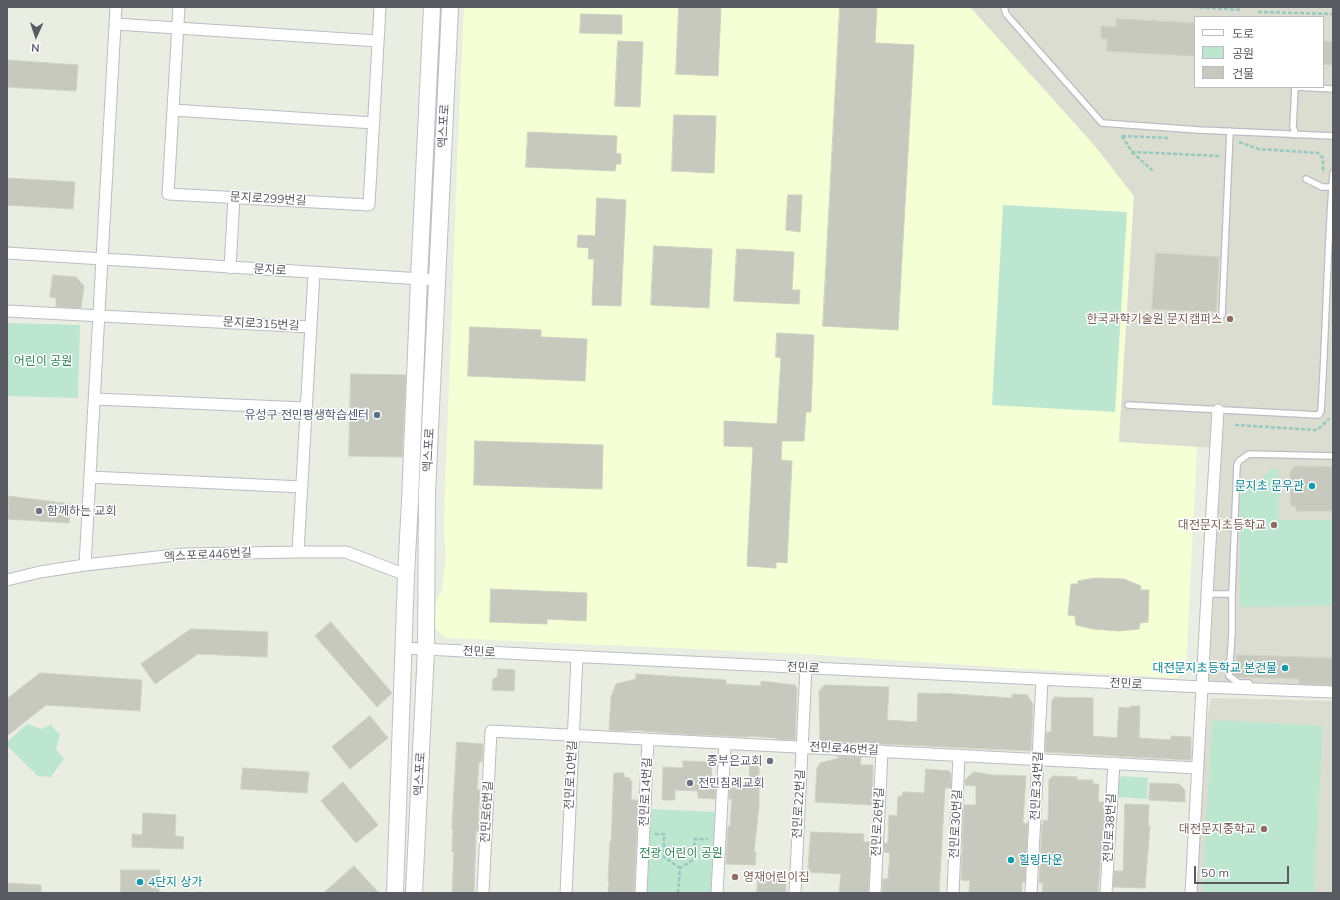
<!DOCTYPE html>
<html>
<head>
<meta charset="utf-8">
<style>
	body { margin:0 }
	#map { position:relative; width:1340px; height:900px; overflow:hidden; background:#eaede1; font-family:Mulish,"Noto Sans KR",sans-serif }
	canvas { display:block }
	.frame { position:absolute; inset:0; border:8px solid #5a5a63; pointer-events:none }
	.legend { position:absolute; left:1194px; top:16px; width:130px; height:72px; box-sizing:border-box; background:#fff; border:1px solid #bdbdc1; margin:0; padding:5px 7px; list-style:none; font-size:12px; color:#5a5a63 }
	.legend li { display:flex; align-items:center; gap:8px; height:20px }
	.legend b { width:20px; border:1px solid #bdbdc1 }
	.north { position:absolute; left:16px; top:16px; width:40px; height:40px; -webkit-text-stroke:3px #fff; paint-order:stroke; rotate:183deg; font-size:11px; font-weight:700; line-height:16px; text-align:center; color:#5a5a63 }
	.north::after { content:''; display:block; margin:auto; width:14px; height:18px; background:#5a5a63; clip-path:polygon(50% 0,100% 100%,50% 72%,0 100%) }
	.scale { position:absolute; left:1194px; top:866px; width:95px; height:18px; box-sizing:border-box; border:2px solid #5a5a63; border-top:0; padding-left:5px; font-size:12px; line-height:14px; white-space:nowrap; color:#5a5a63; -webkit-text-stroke:3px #fff; paint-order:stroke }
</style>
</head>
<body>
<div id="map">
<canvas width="1340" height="900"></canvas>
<div class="frame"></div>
<ul class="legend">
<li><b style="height:5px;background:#fff"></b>도로</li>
<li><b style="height:11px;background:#bde6d1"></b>공원</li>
<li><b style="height:11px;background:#c7c8be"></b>건물</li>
</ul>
<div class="north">N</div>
<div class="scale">50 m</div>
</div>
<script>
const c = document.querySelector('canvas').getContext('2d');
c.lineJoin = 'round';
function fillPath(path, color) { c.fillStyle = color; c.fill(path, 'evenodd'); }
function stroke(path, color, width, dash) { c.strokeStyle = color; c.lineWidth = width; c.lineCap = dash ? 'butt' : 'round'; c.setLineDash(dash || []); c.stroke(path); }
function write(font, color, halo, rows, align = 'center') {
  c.font = font + ' Mulish,"Noto Sans KR",sans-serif'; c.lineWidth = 3; c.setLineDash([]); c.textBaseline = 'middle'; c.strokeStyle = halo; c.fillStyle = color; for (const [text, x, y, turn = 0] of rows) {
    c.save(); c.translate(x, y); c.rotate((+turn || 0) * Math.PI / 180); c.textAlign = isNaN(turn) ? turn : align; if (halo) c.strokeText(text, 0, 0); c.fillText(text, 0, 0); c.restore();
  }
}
fillPath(new Path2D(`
	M464,7H970L1095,146L1134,196L1119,442L1197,447L1186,668L1177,678L1026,669L804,654L446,638L435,628L433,607L442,591L446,555L444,531L445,488L452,312L457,164Z`), '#f4ffd5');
fillPath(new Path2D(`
	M970,7H1333V689L1219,685L1208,681L1220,448L1119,442L1134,196L1095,146ZM1195,17H1323V87H1195Z
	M1211,698L1333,701V893H1193L1199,766Z`), '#daddd0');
fillPath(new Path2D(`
	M1003,205L1127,212L1115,412L992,405Z
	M7,323L80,325L78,398L7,396Z
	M1272,469H1279V520H1333V606L1240,607V496Z
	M1212,720L1323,726L1314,893H1227L1202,892Z
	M27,724L42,729L51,725L60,735L56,749L64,759L51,777L38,776L7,746V742Z
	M1122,776L1148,778L1147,799L1114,797L1117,781Z
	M651,809L715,812L712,893H647Z`), '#bde6d1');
const building = new Path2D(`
	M679,7H721L718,76L676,74Z
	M840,7H877L875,43L914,45L898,330L823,326Z
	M581,14L622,15V34L580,33Z
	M1117,19L1195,23V56L1107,51V39L1101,38V26L1116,27Z
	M618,41L643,42L640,107L615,106Z
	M1323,41L1333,42V65L1323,64Z
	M7,60L78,65L76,91L7,87Z
	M674,115L716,116L714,173L672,171Z
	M528,132L617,136L616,153L621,154V164H616L615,171L526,167Z
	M7,178L75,182L73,209L7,205Z
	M788,195H802L800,232L786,230Z
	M597,198L626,200L621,306L592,305L594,259H588L589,248L577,247L578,235L595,236Z
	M654,246L712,249L709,308L651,305Z
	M737,249L794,252L792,290H800L799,304L734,301Z
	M1156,253L1219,257L1216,312L1152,309Z
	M53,275L76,277L84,286L81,308L56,307V298L50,297Z
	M470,327L541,330V337L587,339L585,381L468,376Z
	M777,333L814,335L811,412H806L804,441H782L781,460L792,461L787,563L776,562V568L747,566L753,447L724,446V421L777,424L781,358L776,357Z
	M351,374L406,375L402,457L349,456Z
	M475,441L603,445L602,489L474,485Z
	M1295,466L1333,467V511H1296V506H1291L1290,473Z
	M9,496L71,504L69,523L8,519Z
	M1096,578L1124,579L1141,586L1140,590H1149L1148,622L1140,623L1139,629L1119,631L1093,629L1076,625L1075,616L1068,615L1071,584H1078V581Z
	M491,589L587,593L586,621L547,619V624L490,622Z
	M331,622L392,693L377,707L315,636Z
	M191,629L268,632L267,657L198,654L155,684L141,664Z
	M1237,655L1333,658V685L1299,684V679L1238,677L1236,676Z
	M498,669L515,670L514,691L492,690L493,679L497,677Z
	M40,673L142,680L140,711L46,705L7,736V699Z
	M636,674L726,680V684L761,686V681L795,685L797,688L795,740L776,739V738L748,736V737L683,734L630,730V731L609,730L611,697L616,684L636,679Z
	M825,685L889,687L887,720L917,722L918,693L940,694V693L1012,698V694L1027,695L1033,704L1031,751L820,741L819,691Z
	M1055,697L1093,698V736L1117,738L1119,707L1129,708L1131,706H1140L1139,738L1171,740V736L1191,737V759L1189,760L1045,752L1046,732H1051L1052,701Z
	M370,716L388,738L350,769L332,747Z
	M457,742L483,744L482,762H479L477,790H480L478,820H480L479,831H476L474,893H452L454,852H452L453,829L452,828Z
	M837,756L861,757L860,765H873L872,805L815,802L817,768L820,763L839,758Z
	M683,761L712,762L711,778L716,779L715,799L698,798V791L675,790V800H662L663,767L683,768Z
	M750,766H759V806L754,852H756L755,865L726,864L728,826H730L732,799H729L730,788H736L737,785L749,786Z
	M243,768L309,772L307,793L241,789Z
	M926,769L949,771L951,774V788H945L939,893H882L883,879H888L890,853L884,852V843H888L889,815L897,816L898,796H902L903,792L924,793Z
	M974,772L992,775L1026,776L1023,823L1028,824L1025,882H1022V893H969L970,881L961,880L964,805H976V786L965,785V780Z
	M614,773H624V777L630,778V781H632L631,800H638L634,893H608L609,881H608L610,841H611Z
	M1053,776L1077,777V780H1093V784H1099L1098,802H1105L1098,893H1042L1043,883H1039L1042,824H1043V820L1048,821L1049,780Z
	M343,782L378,825L356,843L321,801Z
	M1150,783L1179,784L1185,790V802L1149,800Z
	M1125,804L1149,805L1148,826H1150L1145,888L1113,887L1114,871H1123Z
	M143,813L176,815L175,836L184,837L183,849L132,847V834L142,835Z
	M811,832L864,834L863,842H871L868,893H839L841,874L808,872Z
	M354,866L379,893H324Z
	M121,870H160L159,893H121Z
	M758,874L786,875V893H757Z
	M7,883L41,885V893H7Z`);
fillPath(building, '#c7c8be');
stroke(building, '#cfd2c0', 1);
const lane = new Path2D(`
	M1004,7L1006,14L1102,123L1199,130L1333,136
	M1295,87L1293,127L1296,135
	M1297,87L1333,89
	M1306,179L1322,187H1332
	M1222,315L1230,131
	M1128,405L1319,415L1321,411C1326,332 1327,252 1333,173
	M1207,594H1232V634L1229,676L1239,683H1249
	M1232,594L1237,465L1239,461L1249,454L1333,456`);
const street = new Path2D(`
	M179,7L168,194L369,205L380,7
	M115,24L378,41
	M173,110L374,123
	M7,253L438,280
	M230,268L234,197
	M7,311L311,327
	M95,399L306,408
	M90,477L302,487
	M298,552L314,273
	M85,565L116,7
	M7,580L40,572L85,565L184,554L298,552H346L406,575
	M403,648L1202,687L1333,692
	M483,893L491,731L1198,768
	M566,893L577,657
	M641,893L648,739
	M717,893L725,743
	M795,893L806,668
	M875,893L882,751
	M953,893L959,755
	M1031,893L1042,680
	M1106,893L1114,763
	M1191,893L1207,594L1218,410`);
const secondary = new Path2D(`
	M395,893L406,575L410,501L419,279L432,7
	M414,893L426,650L427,492L450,7`);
stroke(lane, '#bcbcc4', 8);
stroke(street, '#bcbcc4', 13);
stroke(secondary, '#bfbec8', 18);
stroke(new Path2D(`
	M1194,7L1242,10
	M1258,12L1333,14
	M1122,136L1170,138
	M1122,136L1132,152L1221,156
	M1239,142L1259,149L1318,153L1323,158V173
	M1132,152L1154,172
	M1235,425L1317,430L1328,420L1329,418
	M655,834H664V857L680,868
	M678,893L680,868L693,860L695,839H708`), '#97c9be', 2.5, [4, 2]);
stroke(lane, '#fff', 5.5);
stroke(street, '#fff', 11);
stroke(secondary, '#fff', 16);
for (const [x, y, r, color] of [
	[1230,319,4,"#8d6e63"],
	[377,415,4,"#5c6f8a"],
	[1312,486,4,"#0f9aa8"],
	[39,511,4,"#6b7280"],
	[1274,525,4,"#8d6e63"],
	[1285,668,4,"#0f9aa8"],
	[770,761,4,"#6b7280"],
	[690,783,4,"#6b7280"],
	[1264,829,4,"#8d6e63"],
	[1011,860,4,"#0f9aa8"],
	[735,877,4,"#8d6e63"],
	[140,882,4,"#0f9aa8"]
]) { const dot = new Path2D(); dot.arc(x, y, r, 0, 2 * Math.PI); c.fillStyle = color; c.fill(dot); stroke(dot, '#fff', 1.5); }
write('12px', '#5a5a63', '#fff', [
	["엑스포로",444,126,-87],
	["문지로299번길",268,199,3],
	["문지로",270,270,3],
	["문지로315번길",261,324,3],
	["엑스포로",429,450,-87],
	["엑스포로446번길",208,555,-3],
	["전민로",479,652,3],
	["전민로",803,668,3],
	["전민로",1126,684,3],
	["전민로46번길",844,749,3],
	["엑스포로",420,774,-87],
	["전민로10번길",571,775,-87],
	["전민로34번길",1037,786,-87],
	["전민로14번길",646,792,-87],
	["전민로22번길",799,804,-87],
	["전민로6번길",487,812,-87],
	["전민로26번길",878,822,-87],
	["전민로30번길",956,824,-87],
	["전민로38번길",1110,828,-87]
]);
write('12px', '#785e54', '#fff', [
	["한국과학기술원 문지캠퍼스",1222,319],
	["대전문지초등학교",1266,525],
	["대전문지중학교",1256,829],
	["영재어린이집",743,877,"left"]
], 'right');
write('12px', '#31835c', '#fff', [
	["어린이 공원",43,361],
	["전광 어린이 공원",681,853]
]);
write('12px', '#4e5e75', '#fff', [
	["유성구 전민평생학습센터",369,415]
], 'right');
write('12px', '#0d838f', '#fff', [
	["문지초 문우관",1304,486],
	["대전문지초등학교 본건물",1277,668],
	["힐링타운",1019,860,"left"],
	["4단지 상가",148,882,"left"]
], 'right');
write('12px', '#5b616d', '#fff', [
	["함께하는 교회",47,511],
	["중부은교회",762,761,"right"],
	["전민침례교회",698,783]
], 'left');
</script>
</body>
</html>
